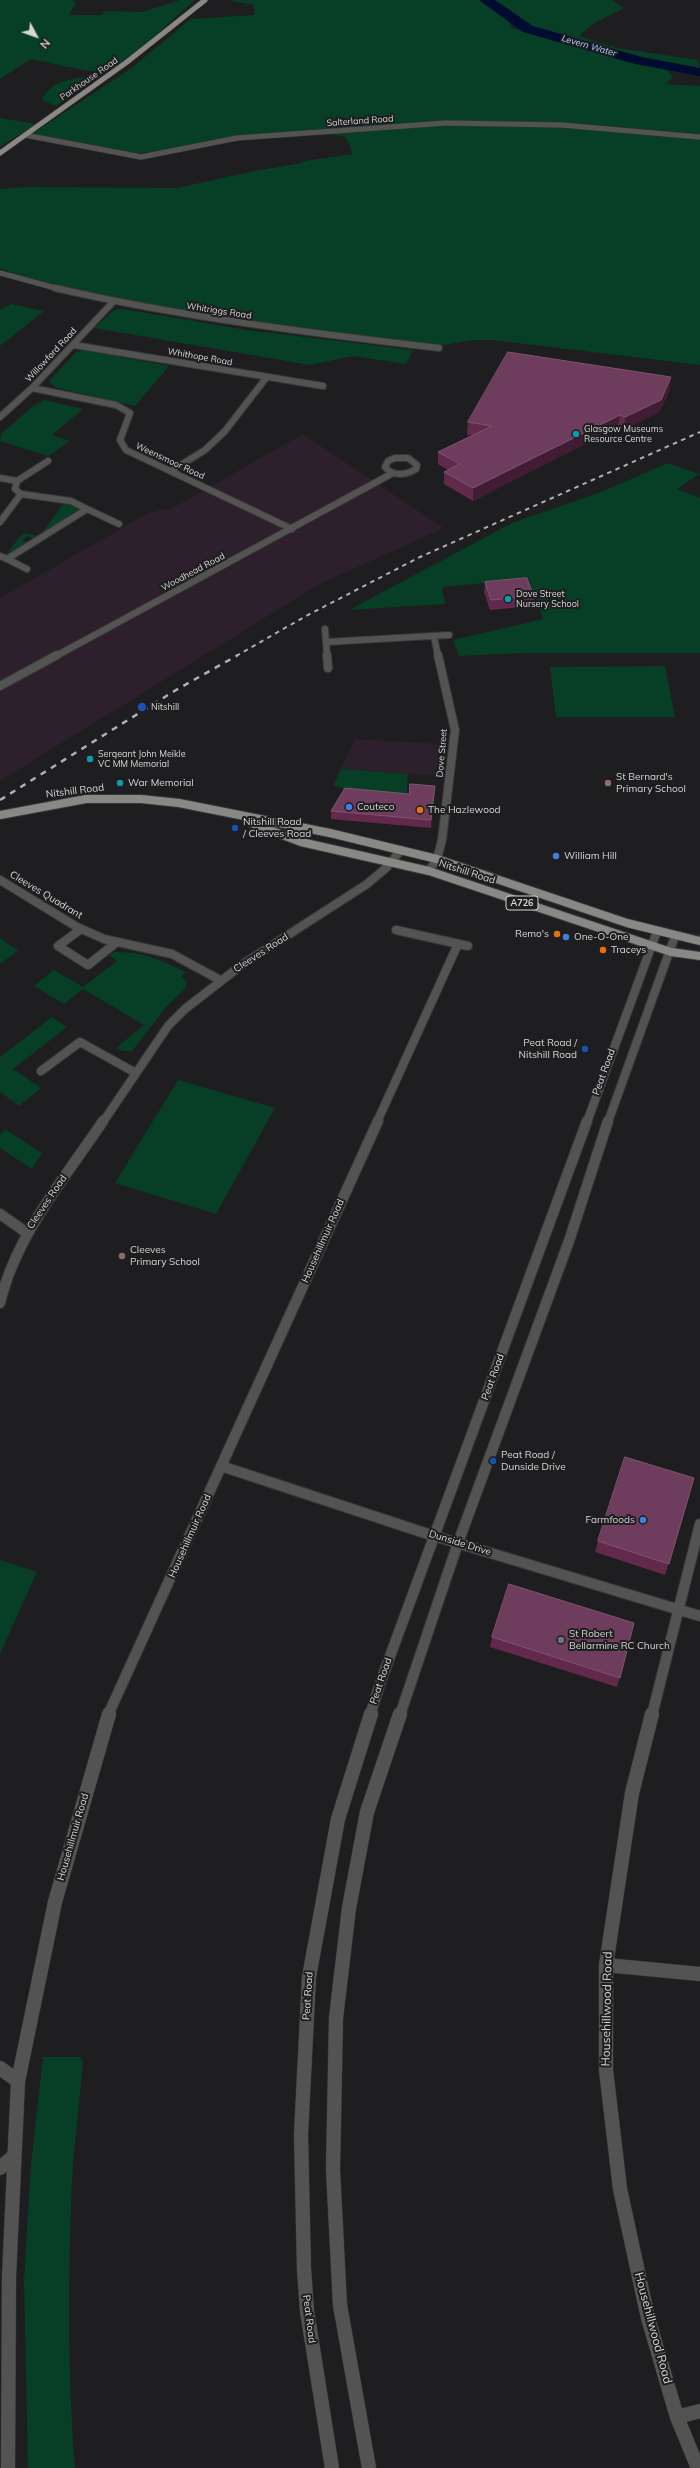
<!DOCTYPE html>
<html>
<head>
<meta charset="utf-8">
<style>
	body { margin:0 }
	#map { position:relative; width:700px; height:2468px; overflow:hidden; background:#1e1d1f; font-family:Mulish,sans-serif }
	canvas { display:block }
	.north { position:absolute; left:16px; top:16px; width:40px; height:40px; -webkit-text-stroke:3px #1e1d1f; paint-order:stroke; rotate:131deg; font-size:11px; font-weight:700; line-height:16px; text-align:center; color:#d7d6d7 }
	.north::after { content:''; display:block; margin:auto; width:14px; height:18px; background:#d7d6d7; clip-path:polygon(50% 0,100% 100%,50% 72%,0 100%) }
</style>
</head>
<body>
<div id="map">
<canvas width="700" height="2468"></canvas>
<div class="north">N</div>
</div>
<script>
const c = document.querySelector('canvas').getContext('2d');
c.lineJoin = 'round';
function fillPath(path, color) { c.fillStyle = color; c.fill(path, 'evenodd'); }
function stroke(path, color, width, dash) { c.strokeStyle = color; c.lineWidth = width; c.lineCap = dash ? 'butt' : 'round'; c.setLineDash(dash || []); c.stroke(path); }
function write(font, color, halo, rows, align = 'center') {
  c.font = font + ' Mulish,sans-serif'; c.lineWidth = 4; c.setLineDash([]); c.textBaseline = 'middle'; c.strokeStyle = halo; c.fillStyle = color; for (const [text, x, y, turn = 0] of rows) {
    c.save(); c.translate(x, y); c.rotate((+turn || 0) * Math.PI / 180); c.textAlign = isNaN(turn) ? turn : align; if (halo) c.strokeText(text, 0, 0); c.fillText(text, 0, 0); c.restore();
  }
}
fillPath(new Path2D(`
	M303,434L444,528L320,584L0,781V598L148,513L174,507Z
	M355,739L443,744L440,776L341,769Z`), '#2d1f2c');
fillPath(new Path2D(`
	M0,0H72L76,2L69,15H102L105,11L142,12L180,0H195C181,12 121,68 107,71C90,74 49,62 31,59L0,79Z
	M227,0H479L507,19L512,28L667,69L673,78L664,84L700,86V134L584,124L450,121L242,135L177,148L133,154L32,134L130,69L191,19L254,15V5Z
	M491,0H612L624,8L593,24L579,36L617,48L698,60L700,69L648,60L604,49L527,25Z
	M98,77L56,106L42,100C51,79 78,77 98,77Z
	M0,118L36,124L0,147Z
	M437,124L544,125L700,138V365L492,340H474L443,345L417,343L211,317L60,287L22,277L0,268V189L25,187L177,188L254,171L302,163L304,161L353,154L346,137L323,133Z
	M11,304L44,311L0,346V310Z
	M123,309L247,330L413,350L406,364L353,356L310,365L94,328L114,310Z
	M84,350L169,366L135,406L54,387L49,381L76,352Z
	M44,400L83,409L52,435L70,441L48,456L0,441L1,434L33,406Z
	M668,463L699,474L677,489L700,498V653H527L459,656L453,640L543,619L529,579L442,587L445,604L349,610L512,523L601,492Z
	M64,503L79,509L65,518L66,520L41,534Z
	M23,533L36,535L33,539L28,536L22,540L27,543L6,554Z
	M665,666L675,717H556L550,667Z
	M341,769L408,774L406,801L345,796L342,788L333,786Z
	M0,938L18,951L0,964Z
	M115,952C140,951 163,960 185,972L182,976L187,983L184,990L166,1007L132,1051H123L116,1048L144,1025L83,989L64,1004L34,986L54,970L83,987L117,961L109,955Z
	M52,1017L67,1027L13,1069L41,1088L19,1106L0,1092V1057Z
	M178,1080L275,1108L216,1214L115,1183Z
	M6,1130L42,1153L32,1169L0,1148V1134Z
	M0,1560L37,1572L0,1654Z
	M43,2057H80L83,2061C79,2109 72,2158 71,2207C68,2294 68,2381 75,2468H28L24,2280L31,2165Z`), '#063f25');
fillPath(new Path2D(`
	M479,0H495L533,26L642,57L700,68V76L635,64L523,32Z`), '#000b30');
const minorFar4 = new Path2D(`
	M25,135L141,157L237,138L446,123L562,125L700,137
	M0,273L59,289`);
const minorFar3 = new Path2D(`
	M55,288C181,317 310,333 439,348
	M74,345L323,386
	M32,388L116,405L130,413L120,440L126,450L292,529
	M0,417L32,388L113,302
	M395,458H408L417,465L416,469C406,475 393,477 385,467L388,461Z
	M171,471L205,450L225,431L266,378
	M0,478L17,481L15,489L21,494L71,501L87,509L7,559L0,556
	M17,481L48,461
	M87,509L119,524
	M0,522L21,494
	M7,559L27,569
	M325,629L327,656
	M434,636L438,656
	M326,642L449,635
	M56,656L393,473`);
const minorFar2 = new Path2D(`
	M327,655L328,668
	M0,686L57,655
	M429,871L437,859L442,840L455,730L438,655
	M0,880L77,927L104,939L172,954L220,980
	M81,929L58,946L88,965L117,942
	M396,930L468,946
	M41,1071L80,1042L136,1073
	M103,1122L168,1026L185,1009L243,964L367,884L386,868L401,850
	M377,1122L458,944
	M587,1122L657,931
	M608,1122L675,936`);
const minorFar1 = new Path2D(`
	M0,1214L27,1233
	M0,1303C16,1235 65,1178 103,1121
	M221,1466L434,1536L700,1616
	M108,1715L378,1121
	M370,1715L382,1678L587,1121
	M400,1715L458,1543L569,1241L608,1121
	M652,1715L700,1524`);
const minor = new Path2D(`
	M652,1714L632,1793L606,1965V2070L620,2189L648,2318L677,2417L698,2468
	M606,1965L700,1974
	M0,2068L18,2081
	M0,2168L14,2156
	M677,2417L700,2411
	M8,2468L9,2277L18,2081L55,1902L109,1714
	M332,2468L307,2311L304,2269L301,2134L309,1977L338,1819L371,1714
	M369,2468L340,2305L333,2170L336,2018L349,1908L367,1812L400,1714`);
const majorFar1 = new Path2D(`
	M0,153L127,62L205,0`);
const major = new Path2D(`
	M0,815L86,799H141L179,803L330,833L437,859L627,923L700,941
	M251,823L301,842L429,871L671,952L700,956`);
stroke(minorFar4, '#383739', 6);
stroke(minorFar3, '#383739', 8);
stroke(minorFar2, '#383739', 10);
stroke(minorFar1, '#383739', 12);
stroke(minor, '#383739', 15);
stroke(majorFar1, '#383739', 6);
stroke(major, '#383739', 10);
stroke(minorFar4, '#535351', 5);
stroke(minorFar3, '#535351', 6);
stroke(minorFar2, '#535351', 8);
stroke(minorFar1, '#535351', 10);
stroke(minor, '#535351', 14);
stroke(majorFar1, '#898885', 5);
stroke(major, '#898885', 8);
stroke(new Path2D(`
	M236,656L306,616L420,557L700,432`), '#b0afb1', 2, [4.5, 4.5]);
stroke(new Path2D(`
	M0,800L176,690L238,655`), '#b0afb1', 2.5, [6, 6]);
fillPath(new Path2D(`
	M670,390L659,412L624,430L618,427L473,501L444,484V472L448,470L438,464V452L472,435H467L468,422Z
	M485,582L534,596L533,606L490,610L484,592Z
	M435,786L431,828L331,819V811L409,794Z
	M694,1478L665,1575L595,1552L598,1541Z
	M634,1623L617,1687L490,1647L492,1637Z`), '#62294d');
fillPath(new Path2D(`
	M671,377L670,390L659,412L624,430L625,417Z
	M620,415L618,427L473,501V488Z
	M435,786L434,794L431,828V820Z`), '#411c35');
const building = new Path2D(`
	M508,352L671,377L661,400L625,417L620,415L473,488L444,472L460,464L438,452L492,426L468,422Z
	M527,578L534,596L491,600L485,582Z
	M410,784L435,786L431,820L331,811L345,788L409,794Z
	M625,1457L694,1478L669,1564L598,1541Z
	M509,1584L634,1623L620,1678L492,1637Z`);
fillPath(building, '#6e3c5c');
stroke(building, '#7f546f', 1);
for (const [x, y, r, color] of [
	[576,434,4,"#0f9aa8"],
	[508,599,4,"#0f9aa8"],
	[142,707,5,"#1a4fb4"],
	[90,759,4,"#0f9aa8"],
	[120,783,4,"#0f9aa8"],
	[608,783,4,"#8d6e63"],
	[349,807,4,"#3f7fe0"],
	[420,810,4,"#e8710a"],
	[235,828,4,"#1a4fb4"],
	[556,856,4,"#3f7fe0"],
	[557,934,4,"#e8710a"],
	[566,937,4,"#3f7fe0"],
	[603,950,4,"#e8710a"],
	[585,1049,4,"#1a4fb4"],
	[122,1256,4,"#8d6e63"],
	[493,1461,4,"#1a4fb4"],
	[643,1520,4,"#3f7fe0"],
	[561,1640,4,"#6b7280"]
]) { const dot = new Path2D(); dot.arc(x, y, r, 0, 2 * Math.PI); c.fillStyle = color; c.fill(dot); stroke(dot, '#1e1d1f', 1.5); }
write('italic 9px', '#abcdfe', '#1e1d1f', [
	["Levern Water",589,46,16]
]);
write('9px', '#d7d6d7', '#1e1d1f', [
	["Parkhouse Road",89,79,-35],
	["Salterland Road",360,121,-4],
	["Whitriggs Road",219,311,9],
	["Willowford Road",51,355,-47],
	["Whithope Road",200,357,10],
	["Weensmoor Road",170,461,25],
	["Woodhead Road",193,572,-28],
	["Dove Street",442,753,-85]
]);
write('9px', '#d7d6d7', '#1e1d1f', [
	["Glasgow Museums",584,429],
	["Resource Centre",584,439],
	["Dove Street",516,594],
	["Nursery School",516,604],
	["Nitshill",151,707],
	["Sergeant John Meikle",98,754],
	["VC MM Memorial",98,764]
], 'left');
for (const [x, y, w] of [
	[522,903,32]
]) { const box = new Path2D(); box.roundRect(x - w / 2, y - 7, w, 14, 3); c.fillStyle = '#1e1d1f'; c.fill(box); stroke(box, '#d7d6d7', 1); }
write('bold 9px', '#d7d6d7', null, [
	["A726",522,903]
]);
write('10px', '#d7d6d7', '#1e1d1f', [
	["St Bernard's",616,777],
	["Primary School",616,789],
	["War Memorial",128,783],
	["Couteco",357,807],
	["The Hazlewood",428,810],
	["Nitshill Road",243,822],
	["/ Cleeves Road",243,834],
	["William Hill",564,856],
	["Remo's",549,934,"right"],
	["One-O-One",574,937],
	["Traceys",611,950],
	["Peat Road /",577,1043,"right"],
	["Nitshill Road",577,1055,"right"],
	["Cleeves",130,1250],
	["Primary School",130,1262],
	["Peat Road /",501,1455],
	["Dunside Drive",501,1467],
	["Farmfoods",635,1520,"right"],
	["St Robert",569,1634],
	["Bellarmine RC Church",569,1646]
], 'left');
write('10px', '#d7d6d7', '#1e1d1f', [
	["Nitshill Road",75,791,-7],
	["Nitshill Road",467,872,18],
	["Cleeves Quadrant",46,895,31],
	["Cleeves Road",261,953,-33],
	["Peat Road",604,1072,-70],
	["Cleeves Road",47,1202,-56],
	["Househillmuir Road",323,1241,-66],
	["Peat Road",493,1377,-70],
	["Househillmuir Road",190,1536,-66],
	["Dunside Drive",460,1543,17],
	["Peat Road",381,1681,-71],
	["Househillmuir Road",73,1837,-74],
	["Peat Road",308,1996,-86],
	["Peat Road",309,2319,83]
]);
write('12px', '#d7d6d7', '#1e1d1f', [
	["Househillwood Road",607,2009,-89],
	["Househillwood Road",653,2328,75]
]);
</script>
</body>
</html>
